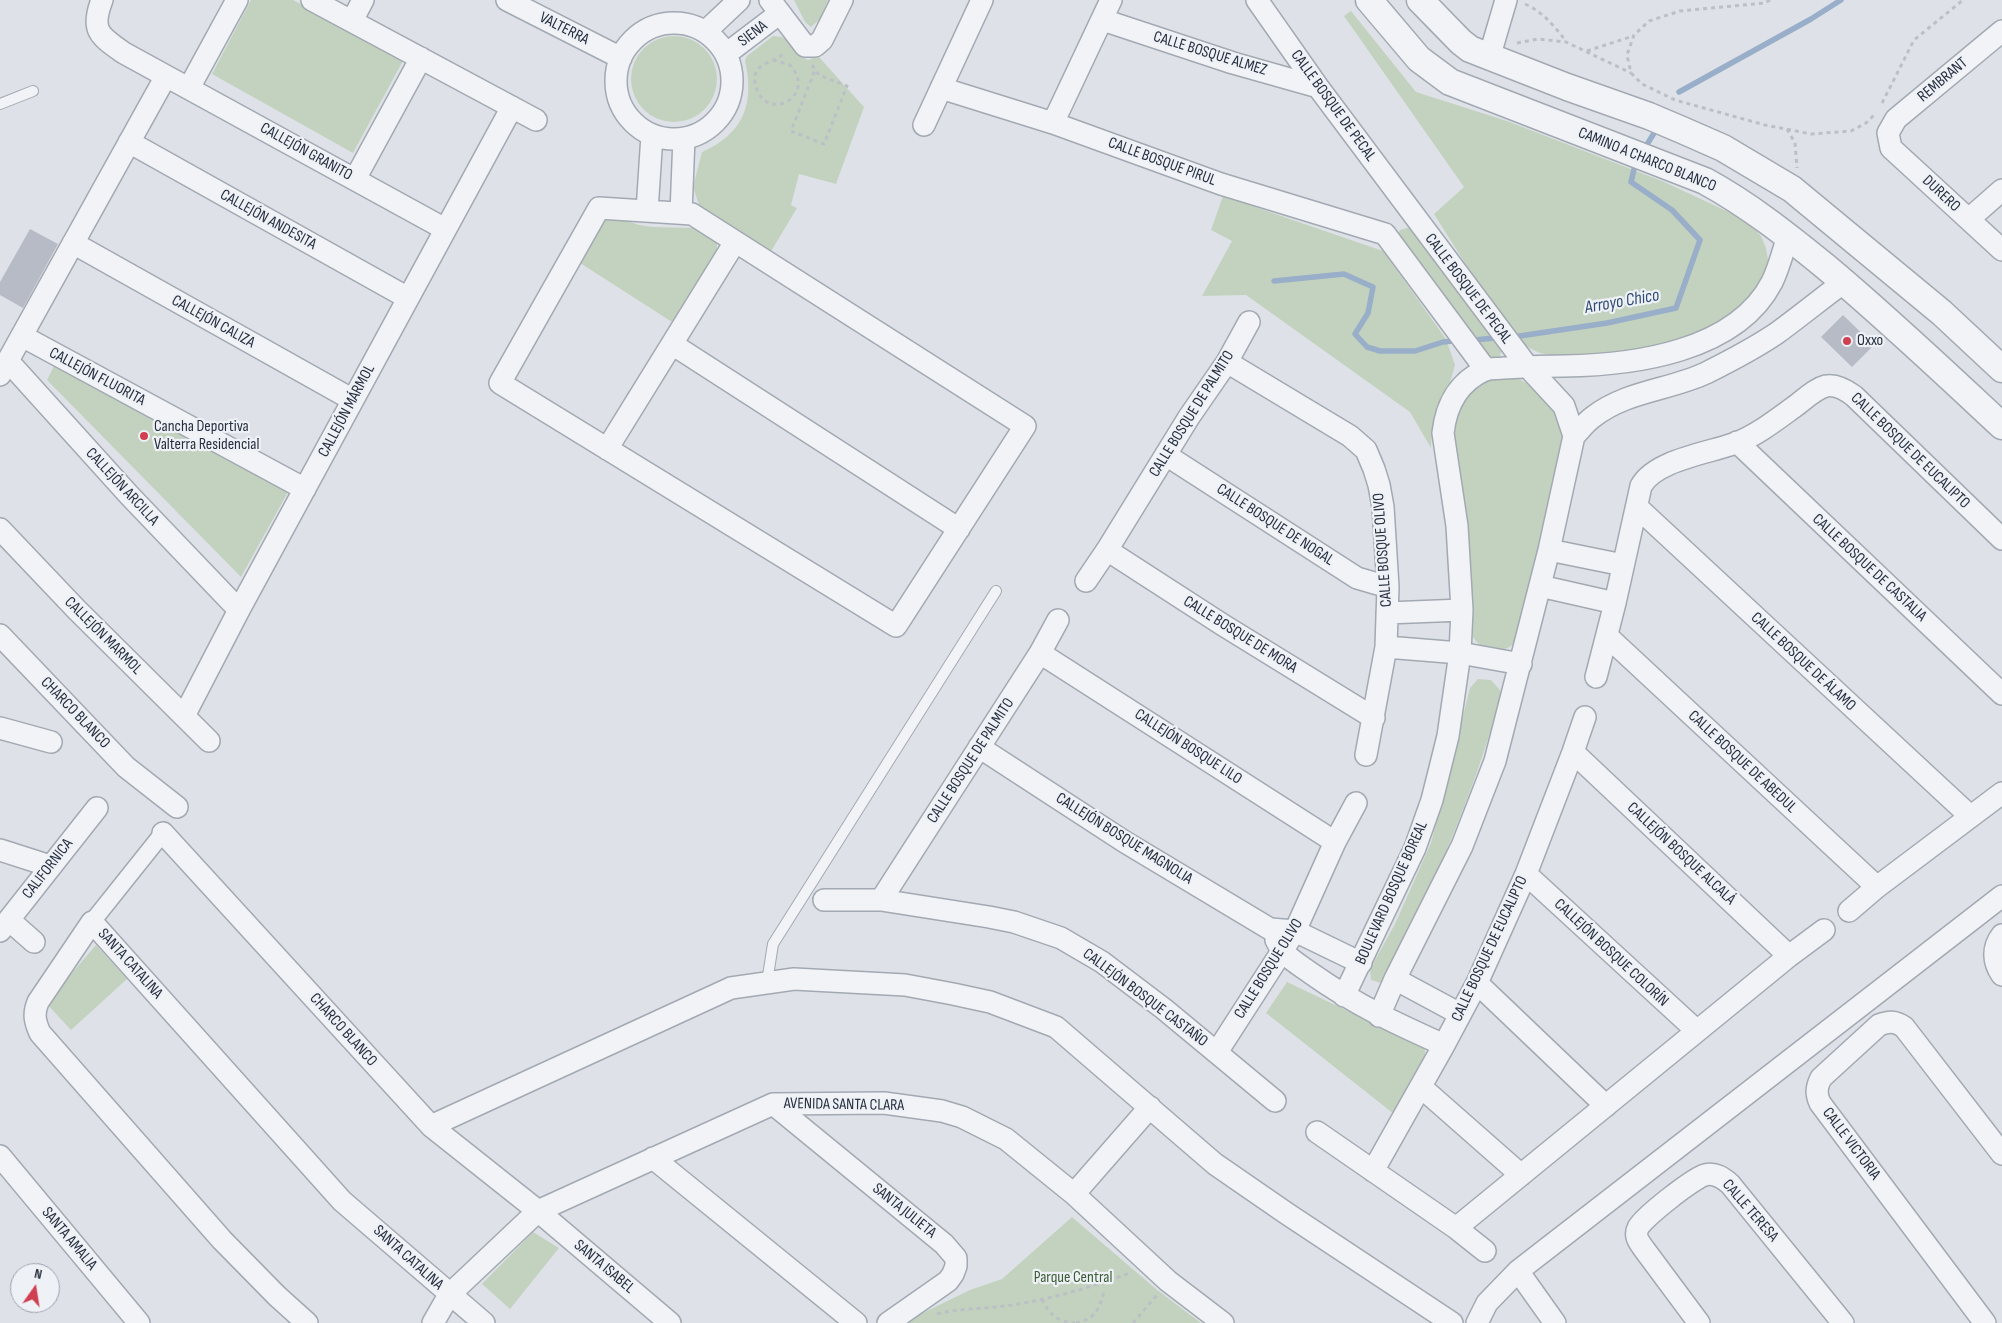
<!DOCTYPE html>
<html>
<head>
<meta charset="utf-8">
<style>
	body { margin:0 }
	#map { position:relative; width:2002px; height:1323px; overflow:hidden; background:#dee2e8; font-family:"Sofia Sans Condensed",sans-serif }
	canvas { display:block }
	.north { position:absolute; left:10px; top:1263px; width:50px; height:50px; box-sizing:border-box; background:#eef1f6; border:1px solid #9ea3ad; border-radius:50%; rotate:13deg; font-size:14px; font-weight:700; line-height:20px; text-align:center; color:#272f3f }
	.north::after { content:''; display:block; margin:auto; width:18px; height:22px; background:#d04050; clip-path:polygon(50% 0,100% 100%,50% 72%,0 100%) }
</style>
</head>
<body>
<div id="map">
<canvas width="2002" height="1323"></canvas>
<div class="north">N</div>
</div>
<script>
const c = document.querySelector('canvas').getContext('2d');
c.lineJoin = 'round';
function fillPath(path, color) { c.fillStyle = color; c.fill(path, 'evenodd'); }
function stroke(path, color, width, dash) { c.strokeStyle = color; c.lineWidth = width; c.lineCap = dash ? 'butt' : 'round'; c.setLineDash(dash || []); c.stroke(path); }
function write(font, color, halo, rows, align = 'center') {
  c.font = font + ' "Sofia Sans Condensed",sans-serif'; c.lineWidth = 4.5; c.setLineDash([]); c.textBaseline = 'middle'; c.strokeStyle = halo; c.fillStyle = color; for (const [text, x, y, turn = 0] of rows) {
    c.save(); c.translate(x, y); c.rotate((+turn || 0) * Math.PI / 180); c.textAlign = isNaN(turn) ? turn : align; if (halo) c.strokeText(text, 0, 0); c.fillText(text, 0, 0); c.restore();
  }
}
fillPath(new Path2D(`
	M251,0H293L404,59L353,153L212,74Z
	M794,0H828L820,19L811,27L805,22Z
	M1351,11L1416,92L1507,121L1662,181L1746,220L1761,236L1766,248L1768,260L1767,272L1757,293L1717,325L1670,346L1628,354L1557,357L1540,353L1523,345L1509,333L1434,214L1464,187L1344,16Z
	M773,36L782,37L790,43L798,55L808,60L818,56L864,107L836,184L799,174L791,205L797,208L770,253L700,208L693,187L702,152C743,134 755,104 745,61L747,56Z
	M631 79a43 43 0 1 1 86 0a43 43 0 1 1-86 0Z
	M1223,196L1383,251L1446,339L1455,365L1449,386L1437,408L1432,430L1431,448L1410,412L1246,295L1202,296L1232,241L1211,230Z
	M616,217L639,225L653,227L692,228L717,243V256L672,322L577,261L603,218Z
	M1410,227L1418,231L1501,351L1500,359L1493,363L1398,234L1400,230Z
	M55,364L288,492L241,577L47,380Z
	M1508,377L1519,379L1548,395L1563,429L1561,451L1518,640C1504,655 1484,654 1473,637L1450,429L1464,393L1492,378Z
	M1478,679L1491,680L1500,690L1501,696C1473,796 1432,889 1386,981L1381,983L1371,980L1370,969L1395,924L1431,843L1470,688Z
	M96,945L127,979L71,1030L46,1003Z
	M1287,982L1421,1046L1425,1050V1056L1394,1114L1266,1013Z
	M1072,1217L1156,1289L1201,1323H902L970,1290L1002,1279Z
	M533,1232L559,1248L510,1309L482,1284Z`), '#c3d2bf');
stroke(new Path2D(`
	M1679,92L1811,19L1841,0
	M1646,146L1656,130
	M1274,281L1344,274L1373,287L1368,313L1355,334L1367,347L1380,351H1415L1443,342L1453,341
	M1513,337L1607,323L1676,308L1700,240L1672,210L1631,182L1635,165
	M1475,340L1494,338`), '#98aec9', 5.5);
fillPath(new Path2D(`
	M30,229L58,244L23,308L0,295V282Z
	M1843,315L1874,345L1852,367L1821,337Z`), '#b6bbc5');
const service = new Path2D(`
	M0,104L33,91
	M767,982L773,944L996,591`);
const pedestrian = new Path2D(`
	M92,922L163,833`);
const minor = new Path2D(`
	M102,0C90,31 100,36 124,53L445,229
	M312,0L536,120
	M507,0L621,58
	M770,0L805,46H815L822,40L842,0
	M1257,0L1318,87L1527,366L1564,406L1574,436L1549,550L1495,761L1462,846L1395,979L1379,1016
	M1103,20L1233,63L1318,87
	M352,21L363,0
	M616 81a58 58 0 1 1 116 0a58 58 0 1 1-116 0Z
	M2002,31L1896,119L1888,133L1891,148L2002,250
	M705,32L739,0
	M726,54L780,13
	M1489,58L1506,0
	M189,88L237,0
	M941,88L1053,123L1221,184L1385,234
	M1053,123L1111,0
	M924,125L982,0
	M129,142L408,298
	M355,179L421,58
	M599,208L692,214L1025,426L896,626L500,383Z
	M647,211L652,135
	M681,213L684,138
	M1969,219L2002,190
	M1385,234L1486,370
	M73,243L353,400
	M22,336L305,489
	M672,344L959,529
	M8,361L129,495L239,610
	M1227,362L1350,436L1366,450L1374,469L1379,485L1383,507L1388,587L1386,647L1366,755
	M0,375L166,76
	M1574,436C1580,430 1586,422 1593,417C1626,391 1670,390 1706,373C1730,361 1755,348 1777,333C1799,317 1821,299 1844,282
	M1737,442L2002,694
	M607,449L735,242
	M1166,455L1357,578L1388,587
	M1637,507L1970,816
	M0,529L77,610L209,741
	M1107,550L1223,625L1374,718
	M1549,550L1623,565
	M1086,581L1107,550L1189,417L1227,362L1249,322
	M1540,586L1615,603
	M1387,613L1462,610
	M0,635L126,767L177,807
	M1607,636L1877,887
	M1386,647L1460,653L1521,664
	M1040,653L1335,842
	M1596,677L1615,603L1641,486C1655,460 1709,453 1736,443C1757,435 1776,420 1794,407C1804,400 1814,389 1826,386C1836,384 1846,390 1854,396L2002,539
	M184,716L239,610L512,107
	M0,728L51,742
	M979,747L1125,842L1270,929L1295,931L1361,963
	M1573,752L1789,956
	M163,833L431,1126L538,1211L670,1323
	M0,850L50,866
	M1526,874L1697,1031
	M824,900H881L989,917L1014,922L1061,938L1102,962L1164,1009L1275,1101
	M881,900L1040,653L1058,620
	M1849,911L1877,887L2002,793
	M9,920L34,942
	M0,931L97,808
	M2002,935C1992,948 1993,962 2002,975
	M1276,940C1284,957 1297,963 1312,974C1356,1005 1395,1023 1444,1045
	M1395,979L1460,1014
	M1477,983L1606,1106
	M1344,996L1415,848L1432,800L1448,736L1460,653L1462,610L1457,526L1443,433C1446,406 1458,382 1485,370C1490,368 1498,369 1504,368C1524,367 1544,366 1564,366C1633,365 1736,352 1772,282C1779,268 1783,251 1788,236
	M1217,1052L1295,931L1335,842L1356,803
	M1421,1087L1521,1175
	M773,1104L944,1244L956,1258V1266L953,1274L948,1281L888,1323
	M431,1126L731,988L794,979L905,985L953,994L990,1002L1056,1027L1215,1164L1286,1213L1452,1323
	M1317,1132L1456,1228L1485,1251
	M0,1156L139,1323
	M653,1158L856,1323
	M1373,1171L1444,1045L1477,983L1526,874L1573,752L1585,717
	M1074,1194L1150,1107
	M1456,1228L1789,956L1824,930
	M1518,1271L1555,1323
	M307,1323L277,1296L222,1240L40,1033C35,1022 33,1014 38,1002L92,922L342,1201L484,1323
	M433,1323L449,1295L538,1211L773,1104L884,1103L942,1111L962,1117L1006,1139L1074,1194L1168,1281L1223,1323
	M1477,1323L1487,1303L1518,1271L2002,896
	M1699,1323L1644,1249C1639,1242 1634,1236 1638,1228C1641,1219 1695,1177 1705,1175C1715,1172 1723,1178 1730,1184L1843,1323
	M1985,1323L1820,1103C1816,1094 1816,1088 1821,1078L1879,1025C1889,1021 1895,1021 1904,1027L2002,1154`);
const tertiary = new Path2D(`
	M1369,0L1419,59L1450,82L1705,181C1749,205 1788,236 1826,267C1887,318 1944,372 2002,426
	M1420,0L1461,42L1470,49L1567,87L1649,116L1682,130L1723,148L1792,189L1942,313L2002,369`);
stroke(service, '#a3a9b2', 12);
stroke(pedestrian, '#a3a9b2', 19);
stroke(minor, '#a3a9b2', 24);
stroke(tertiary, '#a3a9b2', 29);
stroke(new Path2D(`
	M1770,0L1765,3L1680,11L1649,21L1634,35L1627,55L1631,73L1642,84L1675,100L1765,125L1811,134L1851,131L1866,123L1876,113
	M1525,4C1543,12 1554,26 1566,41
	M1517,43L1538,39L1566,42L1631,73
	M1587,51L1633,36
	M773,60L790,65C817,95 770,122 757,90C755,85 754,80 755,75C760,60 777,63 784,52
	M812,65L819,75L847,86L824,144L791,131L815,70
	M1882,103L1914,40L1963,0
	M1787,129L1795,143L1797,168
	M1042,1299C1049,1314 1057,1322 1075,1323
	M937,1314C959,1308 982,1309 1005,1306C1048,1300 1089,1288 1130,1273
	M1076,1323C1096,1318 1098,1311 1104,1292
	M1133,1323L1157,1295`), '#bcc0c6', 3, [4, 4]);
stroke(service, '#f1f3f6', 10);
stroke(pedestrian, '#f1f3f6', 16);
stroke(minor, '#f1f3f6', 21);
stroke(tertiary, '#f1f3f6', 26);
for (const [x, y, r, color] of [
	[1847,341,5,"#d04050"],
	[144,436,5,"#d04050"]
]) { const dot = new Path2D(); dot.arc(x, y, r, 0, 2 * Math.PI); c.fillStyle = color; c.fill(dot); stroke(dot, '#eef1f6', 2); }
write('16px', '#272f3f', '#eef1f6', [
	["VALTERRA",564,29,27],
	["SIENA",753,34,-37],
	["CALLE BOSQUE ALMEZ",1210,54,17],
	["REMBRANT",1943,80,-40],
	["CALLE BOSQUE DE PECAL",1333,106,54],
	["CALLEJÓN GRANITO",306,152,29],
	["CAMINO A CHARCO BLANCO",1647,160,22],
	["CALLE BOSQUE PIRUL",1162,162,20],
	["DURERO",1941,194,43],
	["CALLEJÓN ANDESITA",268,220,29],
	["CALLE BOSQUE DE PECAL",1468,289,53],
	["CALLEJÓN CALIZA",213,322,29],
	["CALLEJÓN FLUORITA",97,377,28],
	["CALLEJÓN MÁRMOL",347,411,-62],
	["CALLE BOSQUE DE PALMITO",1192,414,-58],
	["CALLE BOSQUE DE EUCALIPTO",1910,451,44],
	["CALLEJÓN ARCILLA",122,487,47],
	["CALLE BOSQUE DE NOGAL",1275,525,33],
	["CALLE BOSQUE OLIVO",1383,550,-94],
	["CALLE BOSQUE DE CASTALIA",1869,568,43],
	["CALLE BOSQUE DE MORA",1240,635,32],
	["CALLEJÓN MARMOL",103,636,45],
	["CALLE BOSQUE DE ÁLAMO",1803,662,43],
	["CHARCO BLANCO",75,713,46],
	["CALLEJÓN BOSQUE LILO",1188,747,33],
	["CALLE BOSQUE DE PALMITO",971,761,-57],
	["CALLE BOSQUE DE ABEDUL",1742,762,43],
	["CALLEJÓN BOSQUE MAGNOLIA",1124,839,32],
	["CALLEJÓN BOSQUE ALCALÁ",1681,854,43],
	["CALIFORNICA",48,869,-52],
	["BOULEVARD BOSQUE BOREAL",1392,893,-66],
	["CALLE BOSQUE DE EUCALIPTO",1490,949,-65],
	["CALLEJÓN BOSQUE COLORÍN",1611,953,43],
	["SANTA CATALINA",130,964,48],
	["CALLE BOSQUE OLIVO",1269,969,-58],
	["CALLEJÓN BOSQUE CASTAÑO",1145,998,37],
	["CHARCO BLANCO",343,1030,48],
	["AVENIDA SANTA CLARA",844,1105,1],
	["CALLE VICTORIA",1851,1144,53],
	["SANTA JULIETA",904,1211,39],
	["CALLE TERESA",1750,1211,49],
	["SANTA AMALIA",69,1239,50],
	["SANTA CATALINA",408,1258,42],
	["SANTA ISABEL",604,1267,40]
]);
write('16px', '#272f3f', '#eef1f6', [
	["Oxxo",1857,341],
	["Cancha Deportiva",154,427],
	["Valterra Residencial",154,445]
], 'left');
write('16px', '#3a5b34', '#eef1f6', [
	["Parque Central",1073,1278]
]);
write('italic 18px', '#314c74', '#eef1f6', [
	["Arroyo Chico",1622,302,-10]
]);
</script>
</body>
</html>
